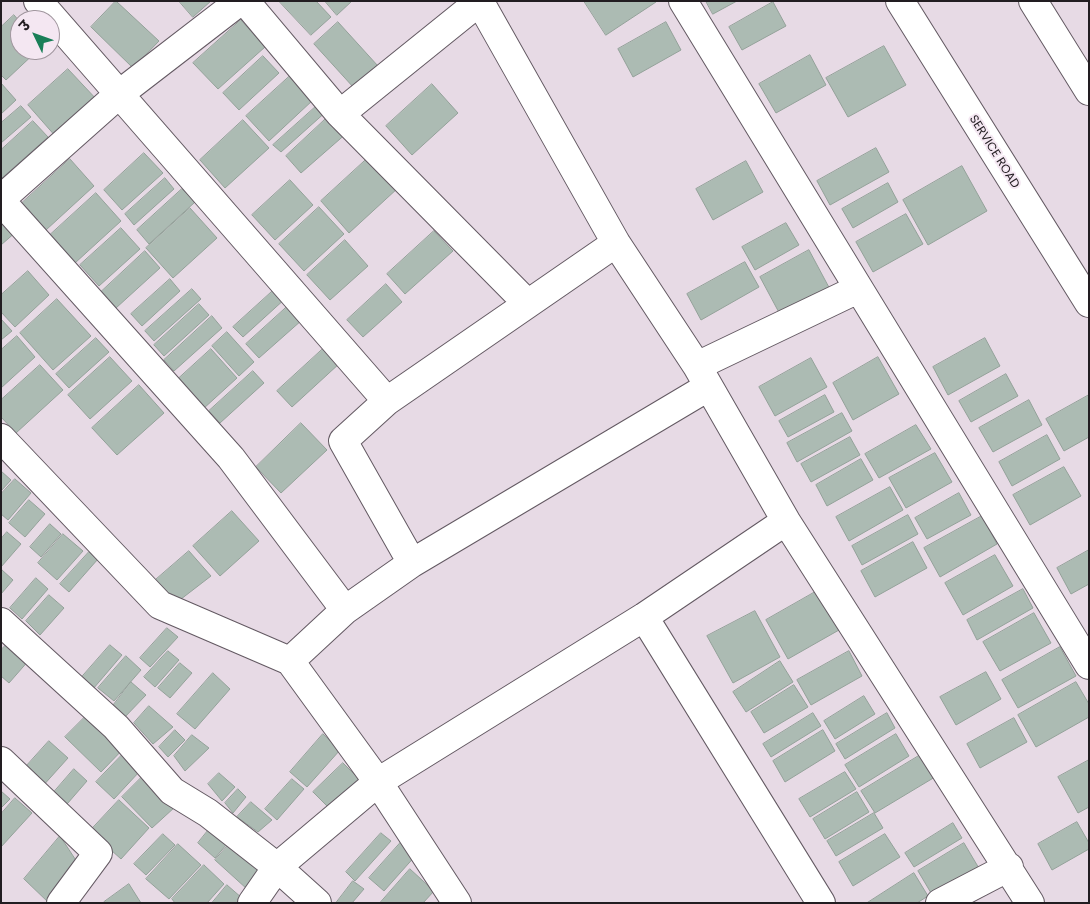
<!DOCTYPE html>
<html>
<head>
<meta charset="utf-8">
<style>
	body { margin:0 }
	#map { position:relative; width:1090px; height:904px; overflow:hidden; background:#e7dae5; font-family:Poppins,"Noto Sans Devanagari",sans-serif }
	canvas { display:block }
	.frame { position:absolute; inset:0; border:2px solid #221d21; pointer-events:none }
	.north { position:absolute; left:10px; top:10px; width:50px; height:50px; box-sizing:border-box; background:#f4e7f2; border:1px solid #a0969e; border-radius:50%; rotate:312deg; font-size:14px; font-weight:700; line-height:20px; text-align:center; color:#221d21 }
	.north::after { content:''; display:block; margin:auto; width:18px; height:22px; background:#197f58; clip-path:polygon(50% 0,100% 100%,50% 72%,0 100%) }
</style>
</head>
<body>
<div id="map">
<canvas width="1090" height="904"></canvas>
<div class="frame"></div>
<div class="north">उ</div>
</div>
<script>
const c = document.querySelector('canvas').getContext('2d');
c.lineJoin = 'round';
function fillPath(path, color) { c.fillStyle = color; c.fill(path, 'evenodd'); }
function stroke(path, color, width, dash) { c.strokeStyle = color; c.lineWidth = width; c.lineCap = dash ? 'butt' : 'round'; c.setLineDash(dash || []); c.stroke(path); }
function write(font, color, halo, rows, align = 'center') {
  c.font = font + ' Poppins,sans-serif'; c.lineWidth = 4; c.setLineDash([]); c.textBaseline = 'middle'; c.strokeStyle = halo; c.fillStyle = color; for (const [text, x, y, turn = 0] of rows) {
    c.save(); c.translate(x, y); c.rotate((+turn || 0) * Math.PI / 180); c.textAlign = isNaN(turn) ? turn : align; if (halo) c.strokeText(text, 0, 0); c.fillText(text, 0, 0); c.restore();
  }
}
const building = new Path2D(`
	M116,1L159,41L133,68L91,27Z
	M179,1H211L193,17Z
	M279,1H316L331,17L311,35Z
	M325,1H352L337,15Z
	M584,1H655L656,2L606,35Z
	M706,1H737L713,14Z
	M773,2L786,26L742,50L729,27Z
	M14,15L20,22V50H38L6,80L1,75V27Z
	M241,20L265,47L218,89L193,63Z
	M338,22L378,66L354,88L314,44Z
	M666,22L681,50L633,77L618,49Z
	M884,46L906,85L848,117L826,78Z
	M810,55L826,85L776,113L759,84Z
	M263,56L279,73L239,110L223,93Z
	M68,69L98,101L57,138L28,105Z
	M291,75L313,100L269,141L246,116Z
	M1,83L16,100L1,114Z
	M432,84L458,113L412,155L386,126Z
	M321,102L328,110L281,152L273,145Z
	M21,106L31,117L1,143V123Z
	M331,114L348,132L301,173L286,156Z
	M243,120L269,148L225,188L200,160Z
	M33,121L48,137L1,179V150Z
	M876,148L889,172L830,205L817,181Z
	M144,153L163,173L122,210L104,190Z
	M369,157L398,188L349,233L321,201Z
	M70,159L94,186L46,230L22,203Z
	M746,161L763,192L713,220L696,189Z
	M962,166L987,211L928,245L903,200Z
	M165,178L174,189L134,225L125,214Z
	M290,180L313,205L275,240L252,215Z
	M888,183L898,202L853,228L842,209Z
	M182,189L195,202L149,244L137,230Z
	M96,193L121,221L75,263L50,235Z
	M319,207L344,234L304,271L279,244Z
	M190,208L217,238L173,278L146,248Z
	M906,214L923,244L873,272L856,242Z
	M1,216L17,231L1,245Z
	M786,223L799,245L755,270L742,247Z
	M121,228L140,249L99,286L80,265Z
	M434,231L453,251L405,294L387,274Z
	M345,240L368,266L330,300L307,275Z
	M809,250L832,293L783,320L760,277Z
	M145,251L160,268L116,308L101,292Z
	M745,262L759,287L701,320L687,294Z
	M28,271L49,295L15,327L1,312V295Z
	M170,279L180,291L142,326L131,314Z
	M386,284L402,302L363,337L347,320Z
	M276,288L286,298L243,337L233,327Z
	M192,289L201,299L154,341L145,331Z
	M57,299L91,336L53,370L20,333Z
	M199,304L209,315L164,356L154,345Z
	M289,305L302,320L259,358L246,344Z
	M212,316L222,328L174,371L164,360Z
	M1,319L12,331L1,340Z
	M227,332L254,362L239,376L212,346Z
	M17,336L35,357L1,388V350Z
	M96,338L109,352L69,388L56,374Z
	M985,338L1000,366L948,395L933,367Z
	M325,347L340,363L292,407L277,391Z
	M211,349L237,378L203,409L177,380Z
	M110,357L132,381L90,419L68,395Z
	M878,357L899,394L853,420L833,383Z
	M811,358L827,387L775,416L759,387Z
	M40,365L63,390L16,433L1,417V400Z
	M253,371L264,383L220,423L209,411Z
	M1006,374L1018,396L971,422L959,401Z
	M139,385L164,413L117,455L92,428Z
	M825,395L834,412L788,437L779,421Z
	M1089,395V437L1064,451L1046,419Z
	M1029,400L1042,425L993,452L979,428Z
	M842,413L852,431L797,462L787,443Z
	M301,423L327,450L281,493L256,467Z
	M916,425L931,449L879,478L865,454Z
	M1047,435L1060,459L1012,486L999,462Z
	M850,437L860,455L811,482L801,464Z
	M935,453L952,482L906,508L889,478Z
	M861,459L873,480L827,506L816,485Z
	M1064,467L1081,496L1030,525L1013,495Z
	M1,471L11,480L1,491Z
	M15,479L31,493L8,520L1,514V494Z
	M890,487L903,510L849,541L836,517Z
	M959,493L971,515L927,539L915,518Z
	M29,500L45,514L25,537L9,523Z
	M232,511L259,541L220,576L193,546Z
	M908,515L918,534L862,565L852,546Z
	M982,516L997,544L940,577L924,548Z
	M50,524L61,534L41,557L30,547Z
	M7,532L21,544L1,567V539Z
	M63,534L83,551L57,580L38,563Z
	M913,542L927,568L875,597L861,571Z
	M1089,550V584L1071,594L1057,568Z
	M189,551L211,576L172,606L152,583Z
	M89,552L98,559L69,592L60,584Z
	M995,555L1013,586L963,615L945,583Z
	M2,570L13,580L1,594V571Z
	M36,578L48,589L22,619L10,608Z
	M1023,589L1033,608L977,640L967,620Z
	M817,591L839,630L788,659L766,620Z
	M49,595L64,608L40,635L26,621Z
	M755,611L780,657L733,683L707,636Z
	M1034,613L1051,643L1000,671L983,642Z
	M167,628L178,637L150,667L140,658Z
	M10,641L30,659L9,683L1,676V650Z
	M110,645L122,655L93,689L81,678Z
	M1060,647L1076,676L1018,708L1002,680Z
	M168,651L179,660L155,687L144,677Z
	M849,651L862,676L811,705L797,680Z
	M126,656L141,670L114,701L98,688Z
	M780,661L793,682L746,712L733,692Z
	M180,663L192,673L170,698L158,688Z
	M986,672L1001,699L956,725L940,697Z
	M213,673L230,689L195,729L177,714Z
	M131,682L146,695L123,719L112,707Z
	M1076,682L1089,704V717L1036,747L1018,715Z
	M794,685L808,707L764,733L751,712Z
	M864,696L875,714L835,739L824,721Z
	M149,706L173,727L153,744L134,723Z
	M92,710L128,744L101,772L65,737Z
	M813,713L821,726L771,757L763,744Z
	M887,713L895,728L845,759L836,744Z
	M1014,718L1027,742L980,768L967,744Z
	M175,730L185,740L168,757L159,747Z
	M823,730L835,751L785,782L773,761Z
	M323,734L340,750L307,787L290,772Z
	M896,734L909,756L859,787L845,765Z
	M192,735L209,748L185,771L174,756Z
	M49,741L68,758L41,788L22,771Z
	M922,754L935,777L875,813L861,791Z
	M122,755L140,771L114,799L96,782Z
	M1089,760V807L1078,813L1058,777Z
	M343,763L359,779L329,808L313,792Z
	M74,769L87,781L61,811L48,799Z
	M845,772L856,789L810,817L799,799Z
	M219,773L235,787L222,801L208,784Z
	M144,775L175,807L152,828L122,797Z
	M292,779L304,789L277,820L265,809Z
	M238,789L246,797L233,813L225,803Z
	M1,791L10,799L1,808Z
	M857,792L869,812L825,839L813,819Z
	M15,798L32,813L1,847V814Z
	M119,800L149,828L121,859L90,831Z
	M251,802L272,820L258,832L237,817Z
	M874,813L883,828L836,856L827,841Z
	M215,822L233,837L215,858L198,843Z
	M1077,822L1089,843V849L1052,870L1038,844Z
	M953,823L962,838L914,867L905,853Z
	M381,833L391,841L355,881L346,872Z
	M163,834L175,845L146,875L134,864Z
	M885,834L900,857L853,886L839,862Z
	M60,836L81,868L49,903L24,879Z
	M233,840L265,869L247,889L215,860Z
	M402,841L417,854L384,891L369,878Z
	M964,843L980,870L934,898L918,871Z
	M178,844L201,865L169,899L146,879Z
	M204,865L224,884L207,903H175L172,899Z
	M410,869L434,891L423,903H380Z
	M914,873L928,896L917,903H867Z
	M353,881L364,889L352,903H336Z
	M129,884L141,903H104V902Z
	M227,885L242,898L237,903H212Z`);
fillPath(building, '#acbbb3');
stroke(building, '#93a199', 1);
const minor = new Path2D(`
	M38,1L387,401
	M245,1L340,114L480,1
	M683,1L1089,665
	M900,1L1089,303
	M480,2L616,243L697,366L786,521L1030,903
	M340,114L527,303
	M1,199L118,95L240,1
	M1,201L231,458L345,610
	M697,366L858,289
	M1,438L160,605L290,661L378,782L457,903
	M412,563L343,441L387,401L616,243
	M644,617L821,903
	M1,622L116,727L172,791L208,813L277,867L252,903
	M290,661L345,610L412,563L708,387
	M1,761L98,853L61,903
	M317,903L277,867L378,782L644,617L786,521
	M940,903L1009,867`);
const major = new Path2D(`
	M1033,1L1089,91`);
stroke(minor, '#635962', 30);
stroke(major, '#635962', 30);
stroke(minor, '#fff', 28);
stroke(major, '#fff', 28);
write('12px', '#221d21', '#f4e7f2', [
	["SERVICE ROAD",994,152,58]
]);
</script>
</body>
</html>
